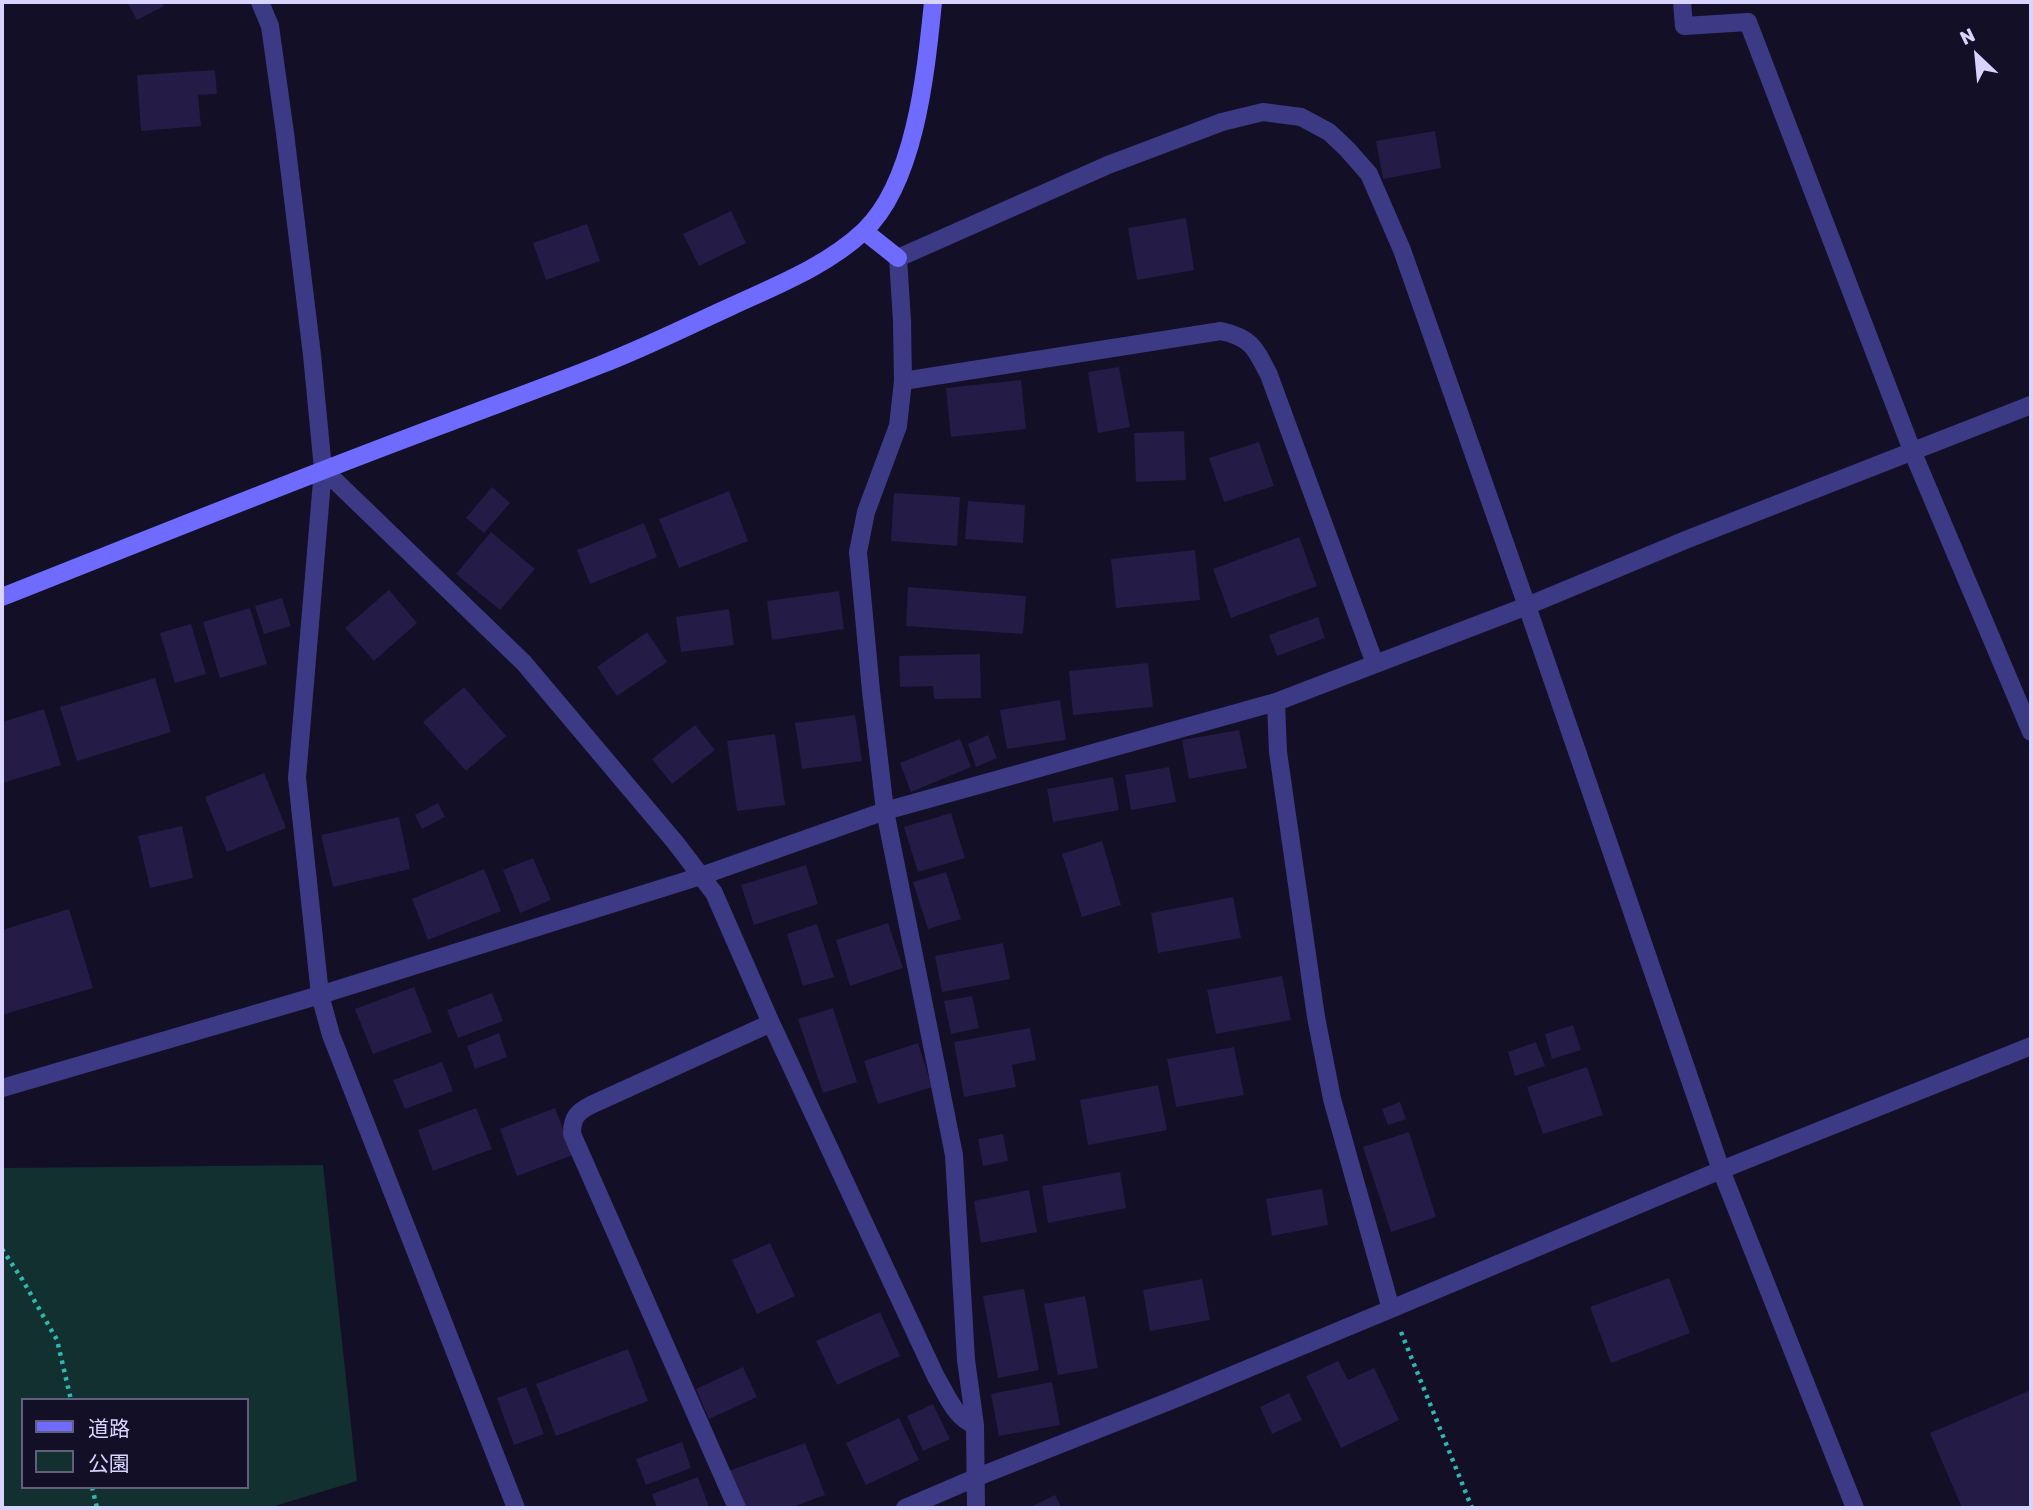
<!DOCTYPE html>
<html>
<head>
<meta charset="utf-8">
<style>
	body { margin:0 }
	#map { position:relative; width:2033px; height:1510px; overflow:hidden; background:#130f26; font-family:Rubik,"Noto Sans JP",sans-serif }
	canvas { display:block }
	.frame { position:absolute; inset:0; border:4px solid #d9d4ff; pointer-events:none }
	.legend { position:absolute; left:21px; top:1398px; width:228px; height:91px; box-sizing:border-box; background:#130f26; border:2px solid #625e7d; margin:0; padding:9px 12px; list-style:none; font-size:21px; color:#d9d4ff }
	.legend li { display:flex; align-items:center; gap:14px; height:35px }
	.legend b { width:35px; border:2px solid #625e7d }
	.north { position:absolute; left:1942px; top:21px; width:70px; height:70px; -webkit-text-stroke:5px #130f26; paint-order:stroke; rotate:334deg; font-size:19px; font-weight:700; line-height:28px; text-align:center; color:#d9d4ff }
	.north::after { content:''; display:block; margin:auto; width:24px; height:32px; background:#d9d4ff; clip-path:polygon(50% 0,100% 100%,50% 72%,0 100%) }
</style>
</head>
<body>
<div id="map">
<canvas width="2033" height="1510"></canvas>
<div class="frame"></div>
<ul class="legend">
<li><b style="height:9px;background:#6f6bff"></b>道路</li>
<li><b style="height:19px;background:#12302f"></b>公園</li>
</ul>
<div class="north">N</div>
</div>
<script>
const c = document.querySelector('canvas').getContext('2d');
c.lineJoin = 'round';
function fillPath(path, color) { c.fillStyle = color; c.fill(path, 'evenodd'); }
function stroke(path, color, width, dash) { c.strokeStyle = color; c.lineWidth = width; c.lineCap = dash ? 'butt' : 'round'; c.setLineDash(dash || []); c.stroke(path); }
fillPath(new Path2D(`
	M323,1165L357,1481L268,1508H2V1168ZM23,1400H247V1487H23Z`), '#12302f');
fillPath(new Path2D(`
	M127,2H162L164,6L137,20Z
	M215,70L217,94L198,95L201,126L141,131L137,75Z
	M1435,131L1441,168L1383,179L1376,141Z
	M731,211L746,243L699,266L683,234Z
	M1186,218L1194,270L1137,280L1128,228Z
	M587,224L600,261L546,280L533,243Z
	M1119,367L1130,427L1098,433L1088,372Z
	M1021,380L1026,429L951,437L946,388Z
	M1184,431L1186,480L1136,482L1134,433Z
	M1259,442L1274,486L1224,502L1209,458Z
	M492,487L510,503L484,533L466,518Z
	M729,491L748,541L679,568L659,519Z
	M894,493L960,497L957,546L891,541Z
	M968,501L1025,505L1023,543L965,539Z
	M644,523L657,557L590,584L577,550Z
	M491,532L535,569L500,610L456,574Z
	M1299,537L1317,586L1231,618L1213,569Z
	M1195,550L1200,600L1116,608L1111,559Z
	M908,587L1026,596L1023,634L906,626Z
	M389,590L417,623L374,661L345,628Z
	M839,591L844,629L772,640L767,601Z
	M282,598L291,626L264,634L255,606Z
	M250,608L267,664L220,678L203,622Z
	M729,609L734,645L681,652L676,617Z
	M1318,617L1325,638L1277,656L1269,635Z
	M191,624L206,674L175,683L160,633Z
	M647,632L667,662L617,696L597,667Z
	M980,654L981,698L934,699L933,686L900,687L899,656Z
	M1148,663L1153,707L1073,715L1069,671Z
	M155,678L171,732L77,761L60,707Z
	M464,687L506,736L466,771L423,722Z
	M1060,700L1066,740L1007,749L1000,710Z
	M44,709L61,765L2,783V722Z
	M855,715L862,761L802,769L795,723Z
	M695,725L715,750L672,784L652,759Z
	M1239,730L1247,768L1189,779L1182,740Z
	M775,734L785,805L737,811L727,741Z
	M988,735L997,758L976,767L968,744Z
	M960,739L971,767L911,792L900,763Z
	M1169,767L1176,802L1131,810L1125,775Z
	M264,773L286,828L227,852L205,797Z
	M1113,777L1119,810L1053,822L1047,789Z
	M438,803L445,817L422,829L415,815Z
	M951,813L965,858L918,872L904,827Z
	M399,817L410,869L333,887L321,835Z
	M182,826L193,878L150,888L138,836Z
	M1102,841L1121,905L1082,917L1062,854Z
	M533,858L551,900L520,913L503,870Z
	M806,865L818,904L754,925L741,885Z
	M484,869L501,911L428,940L412,899Z
	M946,872L961,919L928,929L913,882Z
	M1233,897L1241,938L1158,953L1151,913Z
	M69,909L93,988L2,1015V930Z
	M888,923L903,968L850,986L836,940Z
	M817,924L834,977L803,986L787,934Z
	M1003,943L1010,979L942,992L935,956Z
	M1282,976L1291,1020L1216,1034L1207,990Z
	M414,987L432,1032L373,1054L355,1009Z
	M492,993L503,1021L458,1038L447,1010Z
	M972,996L979,1028L951,1034L944,1001Z
	M833,1008L857,1082L823,1093L798,1019Z
	M1573,1025L1581,1050L1552,1059L1545,1034Z
	M1030,1028L1036,1060L1012,1065L1016,1087L964,1097L954,1042Z
	M499,1033L507,1057L475,1069L467,1046Z
	M1536,1042L1545,1066L1515,1076L1508,1052Z
	M918,1043L932,1087L878,1104L864,1061Z
	M1234,1047L1244,1095L1176,1107L1167,1059Z
	M442,1062L453,1091L405,1109L393,1080Z
	M1587,1067L1603,1115L1543,1134L1527,1087Z
	M1158,1085L1167,1130L1088,1145L1080,1100Z
	M1400,1102L1406,1119L1388,1125L1382,1109Z
	M476,1108L492,1149L433,1171L418,1130Z
	M555,1108L573,1155L517,1176L500,1129Z
	M1409,1132L1436,1217L1391,1232L1363,1147Z
	M1003,1134L1008,1161L983,1166L978,1139Z
	M1120,1172L1126,1208L1048,1223L1042,1186Z
	M1322,1189L1328,1225L1272,1236L1266,1199Z
	M1029,1190L1037,1232L981,1243L974,1201Z
	M770,1243L795,1296L757,1314L732,1260Z
	M1669,1278L1690,1333L1611,1363L1590,1307Z
	M1202,1279L1210,1320L1150,1331L1143,1290Z
	M1024,1289L1039,1370L998,1378L983,1296Z
	M1085,1296L1098,1368L1058,1375L1044,1304Z
	M880,1312L900,1356L837,1385L816,1341Z
	M628,1349L648,1401L556,1436L536,1384Z
	M1338,1361L1348,1380L1374,1368L1399,1420L1341,1448L1306,1376Z
	M743,1367L757,1397L709,1419L696,1389Z
	M1052,1382L1060,1425L999,1436L991,1394Z
	M526,1387L544,1434L514,1445L497,1398Z
	M2031,1390V1508H1962L1930,1433Z
	M1289,1393L1302,1420L1272,1434L1260,1407Z
	M933,1404L950,1439L923,1451L907,1416Z
	M899,1418L919,1460L866,1485L846,1443Z
	M682,1442L691,1468L646,1485L636,1459Z
	M805,1443L825,1495L790,1508H743L729,1471Z
	M698,1477L709,1507L657,1508L652,1494Z
	M1055,1495L1062,1508H1029Z`), '#241b47');
stroke(new Path2D(`
	M2,1249L22,1279L57,1340L71,1400
	M1401,1332L1472,1508
	M92,1487L97,1508`), '#2fb8b0', 4.5, [3.5, 5]);
stroke(new Path2D(`
	M260,2L270,26L285,133L312,355L323,469L297,778L320,995L331,1035L516,1508
	M1682,2L1684,26L1748,22L1913,453L2031,732
	M903,381L1221,331C1252,338 1255,348 1269,375L1375,664
	M323,469L524,663L675,842L714,893L771,1023L936,1377C946,1393 955,1419 975,1425
	M1276,702L1278,752L1316,1017L1332,1099L1391,1309
	M2,1088L320,995L701,876L885,811L1276,702L1527,606L1688,539L2031,405
	M737,1508L572,1134C572,1118 577,1112 591,1105L771,1023
	M905,1508L975,1478L1170,1401L1391,1309L1721,1170L2031,1046
	M976,1508L975,1425L966,1360L954,1155L885,811L871,691L858,552L866,512L898,426L903,381L902,321L898,258L1108,165L1222,122L1263,112L1301,117L1329,132L1347,149L1369,174L1402,250L1527,606L1721,1170L1855,1508`), '#3d3a85', 18);
stroke(new Path2D(`
	M864,231L898,258
	M2,597C151,538 299,478 450,422C500,403 550,385 600,365C644,348 686,327 730,307C775,286 827,266 864,231C916,182 926,70 933,2`), '#6f6bff', 18);
</script>
</body>
</html>
